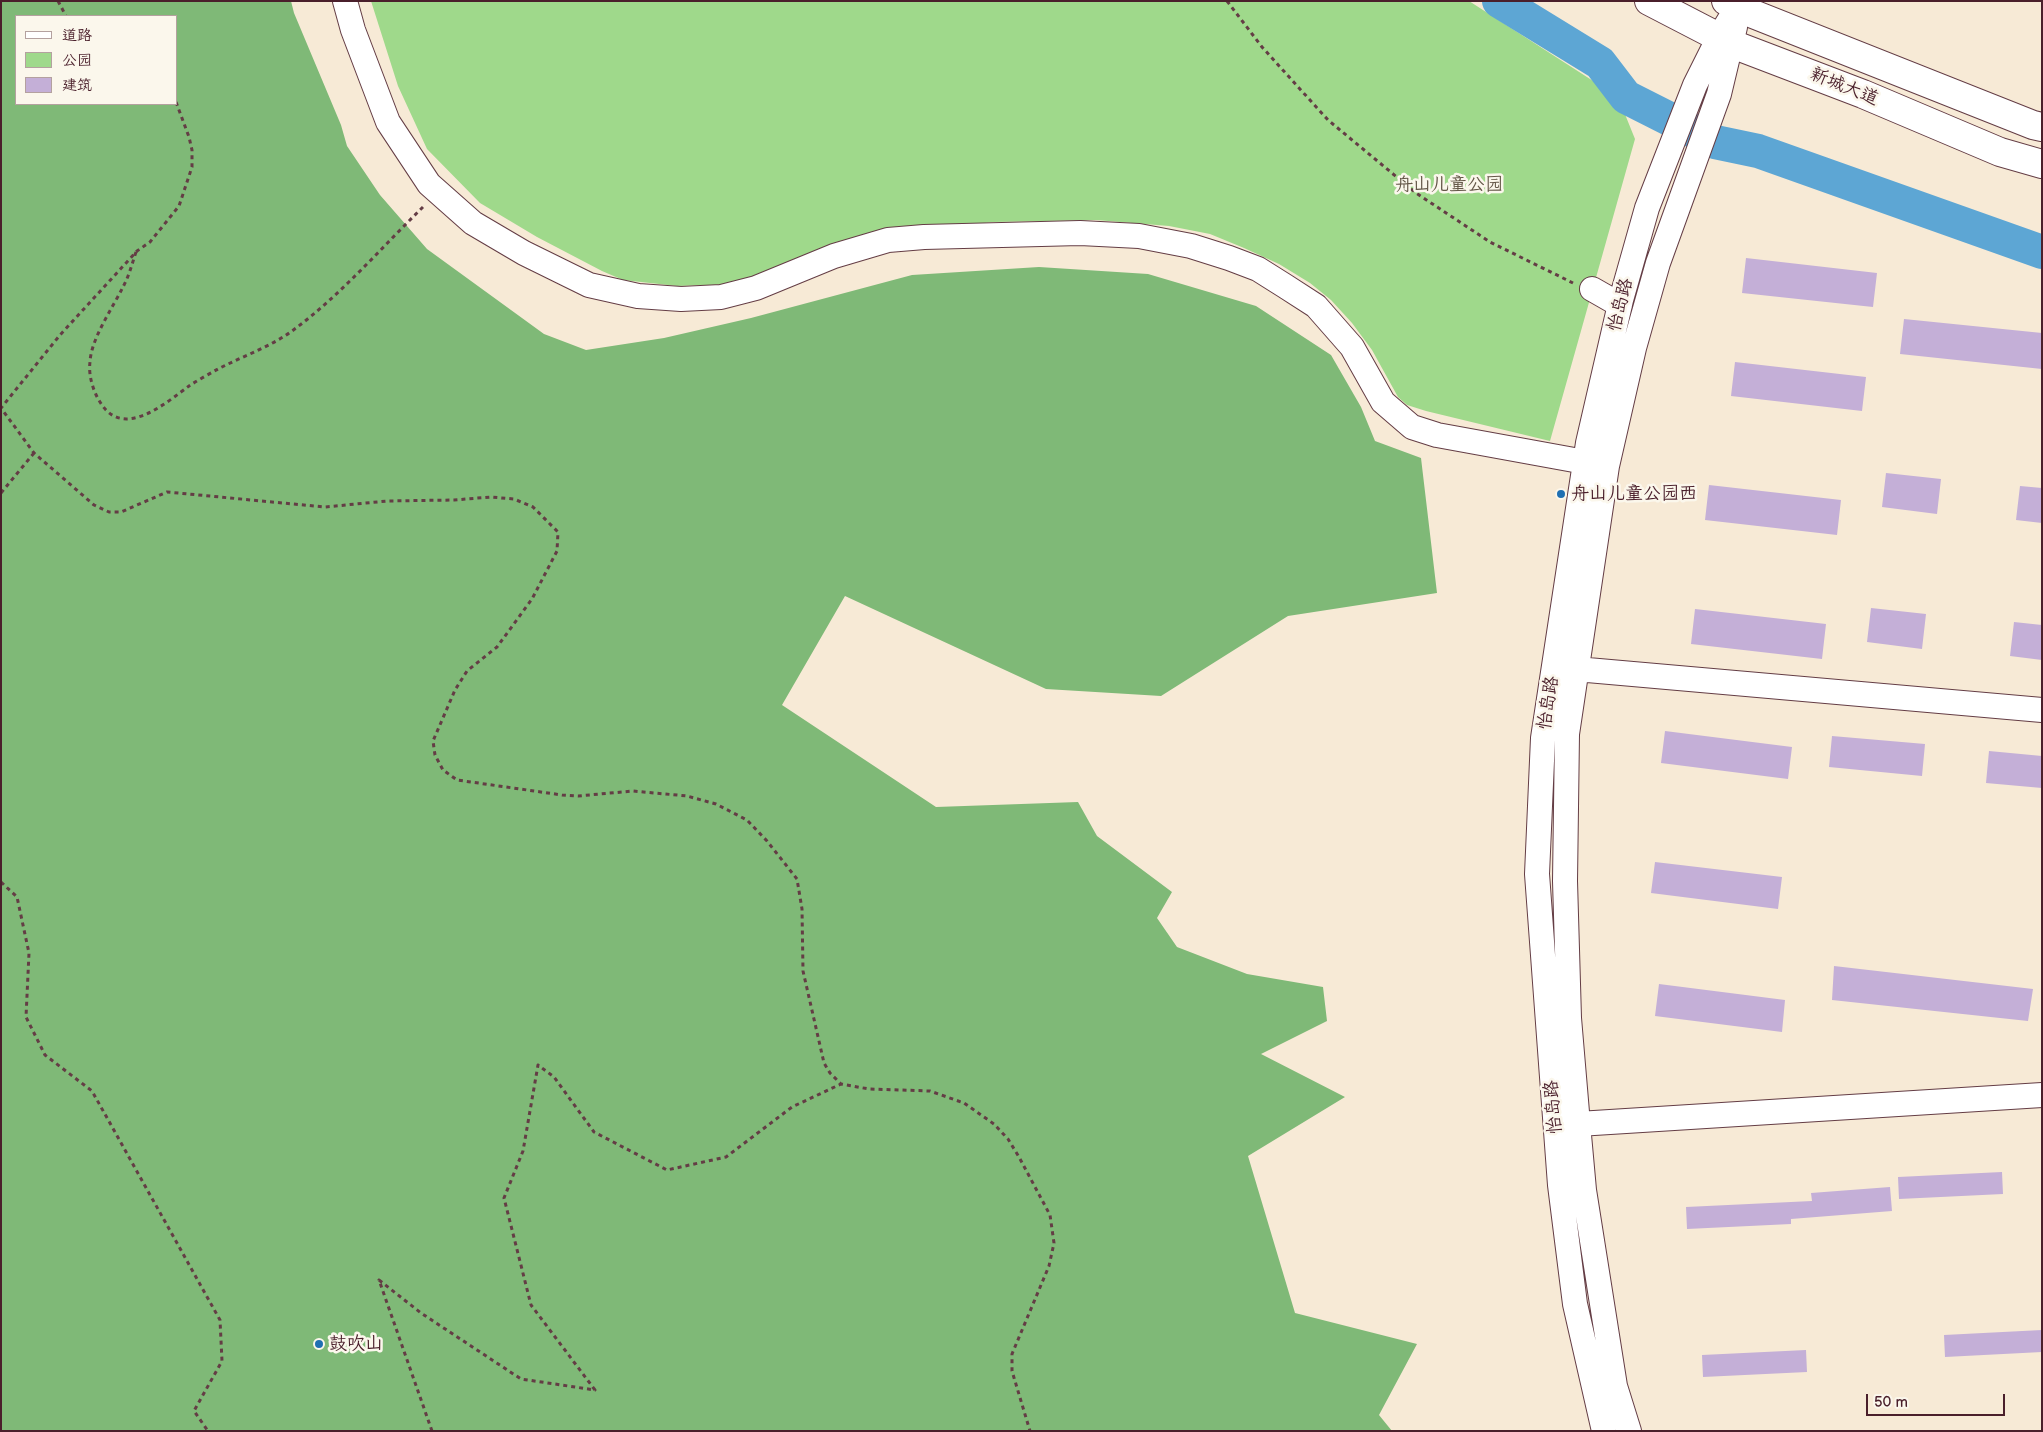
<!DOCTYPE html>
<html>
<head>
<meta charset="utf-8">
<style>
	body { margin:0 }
	#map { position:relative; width:2043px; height:1432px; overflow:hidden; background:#f7ead6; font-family:"Balsamiq Sans","LXGW WenKai TC",sans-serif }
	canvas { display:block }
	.frame { position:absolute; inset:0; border:2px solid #4a1f2b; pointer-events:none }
	.legend { position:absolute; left:15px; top:15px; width:162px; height:90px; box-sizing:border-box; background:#fbf7ec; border:1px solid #b4a19f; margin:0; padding:6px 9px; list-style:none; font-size:15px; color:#4a1f2b }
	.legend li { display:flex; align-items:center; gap:10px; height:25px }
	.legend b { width:25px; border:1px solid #b4a19f }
	.scale { position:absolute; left:1866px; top:1394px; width:139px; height:22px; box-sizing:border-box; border:2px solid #4a1f2b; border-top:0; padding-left:6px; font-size:15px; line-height:18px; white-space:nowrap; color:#4a1f2b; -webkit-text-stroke:4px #fbf7ec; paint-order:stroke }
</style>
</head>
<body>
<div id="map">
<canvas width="2043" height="1432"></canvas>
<div class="frame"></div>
<ul class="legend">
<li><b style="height:6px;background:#fff"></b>道路</li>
<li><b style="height:14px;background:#9fd98b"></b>公园</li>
<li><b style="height:14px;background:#c4afd7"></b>建筑</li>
</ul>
<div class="scale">50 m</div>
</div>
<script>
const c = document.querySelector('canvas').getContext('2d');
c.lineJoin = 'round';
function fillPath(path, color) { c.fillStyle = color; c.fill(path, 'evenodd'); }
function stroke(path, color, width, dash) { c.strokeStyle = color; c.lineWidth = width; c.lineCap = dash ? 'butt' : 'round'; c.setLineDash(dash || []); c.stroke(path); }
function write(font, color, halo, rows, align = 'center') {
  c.font = font + ' "Balsamiq Sans","LXGW WenKai TC",sans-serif'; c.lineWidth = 5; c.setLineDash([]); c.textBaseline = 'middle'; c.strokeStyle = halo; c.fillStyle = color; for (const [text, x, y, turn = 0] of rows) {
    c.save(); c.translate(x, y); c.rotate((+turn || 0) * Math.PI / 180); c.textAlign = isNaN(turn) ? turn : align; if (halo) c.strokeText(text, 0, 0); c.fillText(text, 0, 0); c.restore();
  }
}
fillPath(new Path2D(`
	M371,1H1469L1618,97L1635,139L1550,441L1426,411L1407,405L1398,397L1372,350L1352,323L1331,300L1310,283L1279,264L1244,248L1210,234L1169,226L1096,220L994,222L887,233L740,284L677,286L623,280L602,271L537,237L480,203L427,149L398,86Z`), '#9fd98b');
fillPath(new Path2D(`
	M1,1H291L294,13L341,125L347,146L380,195L427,249L544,334L586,350L664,338L751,318L912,275L1039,267L1148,274L1256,306L1331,355L1361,407L1375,441L1421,458L1437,593L1288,616L1161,696L1046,689L845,596L782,705L936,807L1078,802L1097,836L1172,892L1157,918L1177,947L1247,974L1323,987L1327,1021L1261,1054L1345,1097L1248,1156L1295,1313L1417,1344L1379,1415L1392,1431H1ZM16,16H176V104H16Z`), '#7fb977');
stroke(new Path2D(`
	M1499,1L1600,63L1626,97L1715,142L1758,151L2042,252`), '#5da6d4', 34);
fillPath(new Path2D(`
	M1746,258L1877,273L1873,307L1742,293Z
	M1904,319L2042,333V369L1900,354Z
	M1735,362L1866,377L1862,411L1731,396Z
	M1886,473L1941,479L1937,514L1882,507Z
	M1709,485L1841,500L1837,535L1705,520Z
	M2020,486L2042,488V523L2016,520Z
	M1871,608L1926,614L1922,649L1867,642Z
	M1695,609L1826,624L1822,659L1691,644Z
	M2014,622L2042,625V660L2010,656Z
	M1665,731L1792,747L1788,779L1661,763Z
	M1832,736L1925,744L1922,776L1829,767Z
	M1989,751L2042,756V788L1986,783Z
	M1655,862L1782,877L1778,909L1651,893Z
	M1834,966L2033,989L2028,1021L1832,1000Z
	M1659,984L1785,1000L1782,1032L1655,1016Z
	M2002,1172L2003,1194L1899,1199L1898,1177Z
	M1890,1187L1892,1211L1791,1219V1224L1687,1229L1686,1207L1812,1201L1811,1193Z
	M2042,1330V1352L1945,1357L1944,1335Z
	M1806,1350L1807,1372L1703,1377L1702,1355Z`), '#c4afd7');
const minor = new Path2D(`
	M345,1L353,30L388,122L429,184L473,223L524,253L589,285L638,296L681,299L721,297L756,288L834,256L888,240L924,237L1080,233L1139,236L1191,246L1229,258L1258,269L1285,286L1316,306L1352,347L1383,402L1412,427L1437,435L1607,466
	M1592,289L1620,305
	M1576,669L2042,710
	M1578,1124L2042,1095
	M1604,1431L1575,1304L1560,1185L1537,874L1543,738L1588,443L1621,300L1647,208L1695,85L1719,37L1741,1
	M1629,1431L1615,1386L1584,1190L1578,1124L1569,1018L1565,881L1567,734L1607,466L1634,348L1658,263L1719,94L1735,27`);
const major = new Path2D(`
	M1649,1L1732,44L1863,94L2000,152L2042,164
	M1726,1L1738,8L2033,125L2042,127`);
stroke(minor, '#643d45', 26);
stroke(major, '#643d45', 30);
stroke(new Path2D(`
	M58,1L66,16
	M1227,1L1262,47L1328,120L1416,193L1490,242L1573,283
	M176,102L189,137L192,150V167L179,206L150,242L137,251L60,335L1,408L34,453L94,505L109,512H121L167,492L325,507L387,501L454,500L491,497L514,499L533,507L558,532L557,551L532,599L497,647L467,671L455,690L433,741L435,755L443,770L457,780L562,795L578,796L633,791L687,796L716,804L747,820L767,841L797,879L802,909L803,971L824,1063L830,1073L841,1084L869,1089L930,1091L964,1103L994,1124L1008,1139L1019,1157L1050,1215L1054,1243L1049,1266L1012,1354V1371L1030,1431
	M136,252C132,264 129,276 123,287C112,309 91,339 90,362C88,376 94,394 102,405C125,439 167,402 189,386C198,380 209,374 218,369C243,356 270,347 292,331C340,296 382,247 424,206
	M1,493L34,453
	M1,882L17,897L29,953L26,1017L45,1055L92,1091L220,1320L222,1361L194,1411L208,1431
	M432,1431L379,1280L421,1313L521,1379L595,1390L531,1305L504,1198L523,1151L538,1065L554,1077L594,1132L667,1170L726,1157L792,1107L841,1084`), '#643d45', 3, [4, 4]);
stroke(minor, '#fff', 24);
stroke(major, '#fff', 28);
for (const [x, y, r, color] of [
	[1561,494,5,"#1f6fb2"],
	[319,1344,5,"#1f6fb2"]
]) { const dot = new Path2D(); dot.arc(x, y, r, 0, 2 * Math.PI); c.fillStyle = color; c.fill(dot); stroke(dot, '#fbf7ec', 2); }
write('18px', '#4a1f2b', '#fbf7ec', [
	["新城大道",1844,87,22],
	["怡岛路",1621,305,-76],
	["怡岛路",1549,703,-81],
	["怡岛路",1554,1107,-95]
]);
write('18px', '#645748', '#fbf7ec', [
	["舟山儿童公园",1449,185]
]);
write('18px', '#4a1f2b', '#fbf7ec', [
	["舟山儿童公园西",1571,494],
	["鼓吹山",329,1344]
], 'left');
</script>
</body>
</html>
